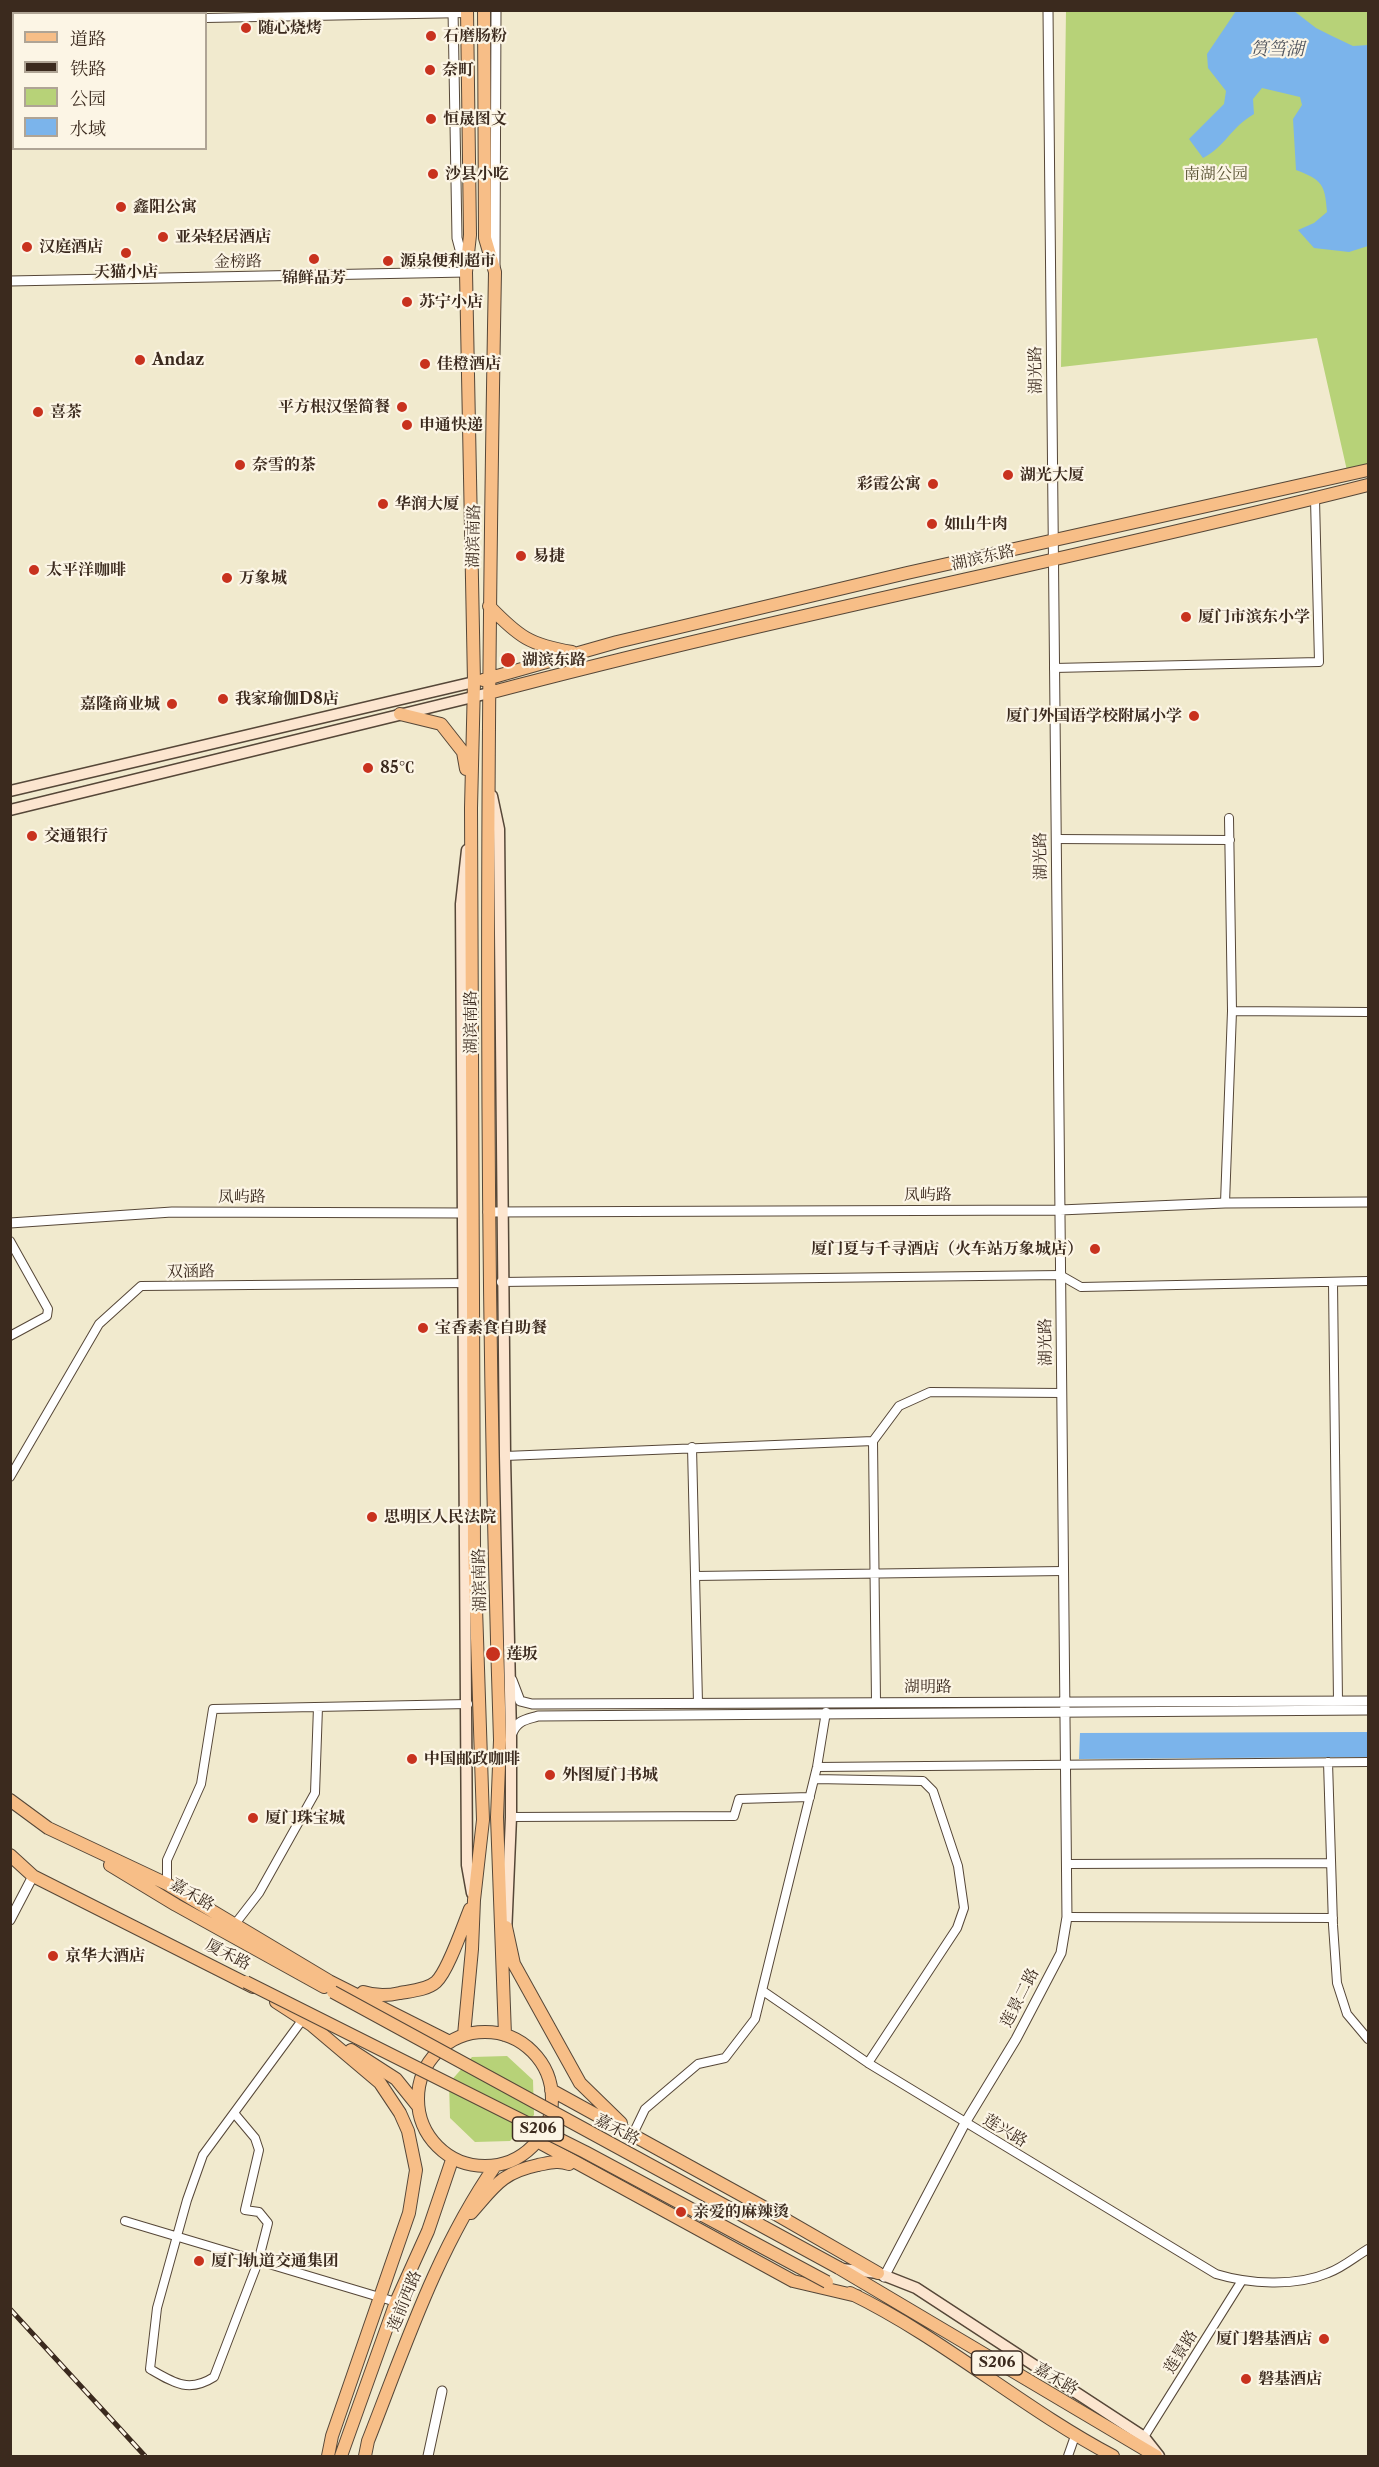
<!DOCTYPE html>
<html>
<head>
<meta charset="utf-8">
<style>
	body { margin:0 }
	#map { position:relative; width:1379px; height:2467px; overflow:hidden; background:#f1eace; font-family:"Libre Caslon Text","Noto Serif SC",serif }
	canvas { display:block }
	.frame { position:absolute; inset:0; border:12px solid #3b2a1e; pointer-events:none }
	.legend { position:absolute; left:12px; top:12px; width:195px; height:138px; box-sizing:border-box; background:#fcf5e5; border:2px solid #afa495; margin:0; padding:8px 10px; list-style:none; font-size:18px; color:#3b2a1e }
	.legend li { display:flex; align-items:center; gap:12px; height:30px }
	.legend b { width:30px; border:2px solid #afa495 }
</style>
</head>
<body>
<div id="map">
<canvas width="1379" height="2467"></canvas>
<div class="frame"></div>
<ul class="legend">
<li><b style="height:8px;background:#f7be87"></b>道路</li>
<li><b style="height:8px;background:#3b2a1e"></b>铁路</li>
<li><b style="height:16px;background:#b7d278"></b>公园</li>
<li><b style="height:16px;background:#7bb4eb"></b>水域</li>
</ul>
</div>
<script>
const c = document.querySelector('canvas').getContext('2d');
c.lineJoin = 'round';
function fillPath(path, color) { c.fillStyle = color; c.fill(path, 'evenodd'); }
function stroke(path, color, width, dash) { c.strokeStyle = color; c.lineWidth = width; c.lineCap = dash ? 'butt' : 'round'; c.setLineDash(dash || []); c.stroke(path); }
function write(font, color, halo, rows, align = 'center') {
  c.font = font + ' "Libre Caslon Text","Noto Serif SC",serif'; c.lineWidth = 4.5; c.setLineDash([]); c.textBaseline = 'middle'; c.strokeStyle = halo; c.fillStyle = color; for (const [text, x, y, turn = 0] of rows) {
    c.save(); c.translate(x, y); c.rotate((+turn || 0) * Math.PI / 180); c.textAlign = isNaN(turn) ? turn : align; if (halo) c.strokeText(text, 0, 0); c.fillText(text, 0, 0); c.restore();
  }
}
fillPath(new Path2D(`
	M1066,11H1368V468L1348,475L1317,338L1061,367Z
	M507,2056L533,2080L534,2115L510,2141L475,2142L450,2118L449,2083L472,2057Z`), '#b7d278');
fillPath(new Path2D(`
	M1236,11H1294L1316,28L1332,36L1353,46L1368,45V246L1349,252L1314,248L1298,230L1314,223L1327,212C1325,184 1322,180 1296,170L1293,119L1302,105L1300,97L1262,88L1253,99L1254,114C1230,128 1226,146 1203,158L1189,139L1224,104L1226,91L1208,68L1207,54Z
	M1368,1732V1757L1079,1759L1080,1733Z`), '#7bb4eb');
const minor = new Path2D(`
	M206,18L467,13
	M10,21H14
	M1054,668L1319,662L1315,499
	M1056,839L1230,840
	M1232,1011L1368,1012
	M1225,1203L1232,1011L1229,818
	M10,1241L48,1309L47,1316L10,1336
	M501,1282L1060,1275L1081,1287L1368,1281
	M1333,1283L1338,1701
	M873,1441L876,1702
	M692,1447L698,1703
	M505,1456L873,1441L899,1406L930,1392L1062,1393
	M10,1477L99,1324L141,1286L467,1283
	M695,1576L1063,1571
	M1328,1762L1333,1925L1337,1983L1347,2014L1368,2039
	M817,1767L1368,1762
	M815,1779L923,1781L933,1791L958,1866L964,1908L957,1928L868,2063
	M511,1817L734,1816L739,1799L810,1797
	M1066,1864L1330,1863
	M167,1884V1860L201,1784L213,1709L468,1704
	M1067,1917L1333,1918
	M235,1924L259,1893L315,1793L318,1707
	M763,1991L868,2063L1216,2274C1249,2284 1295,2287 1328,2273C1342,2268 1355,2257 1368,2249
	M234,2113L255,2138L259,2150L245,2210L259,2212L268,2223L258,2262L214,2377C189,2393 174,2383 150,2369L157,2308L187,2200L203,2155L292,2034L303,2019
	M633,2134L645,2109L698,2064L725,2058L755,2019L817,1767L826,1712
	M125,2221L396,2302
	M1144,2437L1241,2282
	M1068,2456L1075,2436`);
const tertiary = new Path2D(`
	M495,266L496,10
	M10,281L466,272L457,238L453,10
	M488,1212L1060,1210L1225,1203L1368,1202
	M10,1223L172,1212L469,1213
	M512,1680L520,1701L532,1704L1368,1701
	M512,1733C518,1720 525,1720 538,1716L1368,1710
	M10,1920L33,1876
	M884,2277L965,2123L1016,2039L1061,1953L1067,1917L1048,10
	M428,2456L442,2391`);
const secondary = new Path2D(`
	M10,791L474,682
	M492,796L499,829L505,1456L511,1737V1817L506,1935
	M10,810L489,693
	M467,850L461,904L467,1865L472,1893
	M842,2269L878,2273L916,2288L1144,2437L1159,2456`);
const primary = new Path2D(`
	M484,10L485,238L495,272C486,761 484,1251 500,1740L497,1817L505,2035
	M489,606C519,637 530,645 572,652
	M483,680L617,642L907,573L1368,470
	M489,693C780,616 1076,559 1368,485
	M400,714L441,724L463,752L466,769
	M10,1800L48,1828L167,1884L329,1981L450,2042
	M10,1855L33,1876L253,1987
	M110,1865L176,1905L324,1987
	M506,1927L514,1964L580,2083L621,2123
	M363,1992C375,1996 387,1996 400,1993C411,1991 427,1990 436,1982C448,1971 463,1926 470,1909
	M276,2002L316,2028
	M309,2023L380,2083L400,2113L408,2131L416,2170L409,2213L332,2436L328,2456
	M418 2099a67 67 0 1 1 134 0a67 67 0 1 1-134 0Z
	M464,2035L472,1949L474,1900L483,1820L474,1547L471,808L474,682L466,272L470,235L467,10
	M351,2050L396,2079L417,2105
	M551,2090L767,2209L878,2273
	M537,2141L793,2281L857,2296
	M471,2213C495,2186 501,2173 538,2165C549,2163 558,2160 569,2164
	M839,2268L1156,2456
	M850,2293C943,2338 1022,2408 1113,2456
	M341,2456L396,2302L428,2231L452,2160
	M365,2456L368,2441C405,2347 437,2249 495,2166`);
stroke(minor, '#564738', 10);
stroke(tertiary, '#564738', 11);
stroke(secondary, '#564738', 13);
stroke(primary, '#564738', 14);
stroke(minor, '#fff', 8);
stroke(tertiary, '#fff', 9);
stroke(secondary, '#fce5cf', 10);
stroke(primary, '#f7be87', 12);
const rail = new Path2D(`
	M10,2309L145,2456`);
stroke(rail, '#3b2a1e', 5);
stroke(rail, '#fcf5e5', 3, [9]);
const primaryBridge = new Path2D(`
	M246,1982L585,2152L827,2282
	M333,1992L839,2268`);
stroke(primaryBridge, '#564738', 14, []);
stroke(primaryBridge, '#f7be87', 12);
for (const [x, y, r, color] of [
	[246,28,6,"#c8321e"],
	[431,36,6,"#c8321e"],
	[430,70,6,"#c8321e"],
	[431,119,6,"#c8321e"],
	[433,174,6,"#c8321e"],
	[121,207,6,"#c8321e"],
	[163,237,6,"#c8321e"],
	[27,247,6,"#c8321e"],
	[126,253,6,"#c8321e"],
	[314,259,6,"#c8321e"],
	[388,261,6,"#c8321e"],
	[407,302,6,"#c8321e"],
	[140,360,6,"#c8321e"],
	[425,364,6,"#c8321e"],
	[402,407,6,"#c8321e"],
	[38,412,6,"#c8321e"],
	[407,425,6,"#c8321e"],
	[240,465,6,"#c8321e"],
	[1008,475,6,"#c8321e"],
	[933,484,6,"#c8321e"],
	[383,504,6,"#c8321e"],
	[932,524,6,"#c8321e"],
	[521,556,6,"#c8321e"],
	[34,570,6,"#c8321e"],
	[227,578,6,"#c8321e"],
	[1186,617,6,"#c8321e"],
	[508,660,8,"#c8321e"],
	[223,699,6,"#c8321e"],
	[172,704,6,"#c8321e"],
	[1194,716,6,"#c8321e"],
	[368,768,6,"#c8321e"],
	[32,836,6,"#c8321e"],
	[1095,1249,6,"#c8321e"],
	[423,1328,6,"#c8321e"],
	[372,1517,6,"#c8321e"],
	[493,1654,8,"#c8321e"],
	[412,1759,6,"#c8321e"],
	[550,1775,6,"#c8321e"],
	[253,1818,6,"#c8321e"],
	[53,1956,6,"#c8321e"],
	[681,2212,6,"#c8321e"],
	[199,2261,6,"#c8321e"],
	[1324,2339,6,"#c8321e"],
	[1246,2379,6,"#c8321e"]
]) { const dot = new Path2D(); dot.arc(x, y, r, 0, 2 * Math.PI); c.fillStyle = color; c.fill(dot); stroke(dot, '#fcf5e5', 2); }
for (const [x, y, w] of [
	[538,2129,51],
	[997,2363,51]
]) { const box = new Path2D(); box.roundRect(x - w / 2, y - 12, w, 24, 4.5); c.fillStyle = '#fcf5e5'; c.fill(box); stroke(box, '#3b2a1e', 1.5); }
write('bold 15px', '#3b2a1e', null, [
	["S206",538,2129],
	["S206",997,2363]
]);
write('bold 16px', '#3b2a1e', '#fcf5e5', [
	["随心烧烤",258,28],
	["石磨肠粉",443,36],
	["奈町",442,70],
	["恒晟图文",443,119],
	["沙县小吃",445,174],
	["鑫阳公寓",133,207],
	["亚朵轻居酒店",175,237],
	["汉庭酒店",39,247],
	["源泉便利超市",400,261],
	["天猫小店",126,272,"center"],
	["锦鲜品芳",314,278,"center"],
	["苏宁小店",419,302],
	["Andaz",152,360],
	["佳橙酒店",437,364],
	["平方根汉堡简餐",390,407,"right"],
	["喜茶",50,412],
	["申通快递",419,425],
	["奈雪的茶",252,465],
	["湖光大厦",1020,475],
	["彩霞公寓",921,484,"right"],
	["华润大厦",395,504],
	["如山牛肉",944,524],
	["易捷",533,556],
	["太平洋咖啡",46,570],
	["万象城",239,578],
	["厦门市滨东小学",1198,617],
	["湖滨东路",522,660],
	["我家瑜伽D8店",235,699],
	["嘉隆商业城",160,704,"right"],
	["厦门外国语学校附属小学",1182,716,"right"],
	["85℃",380,768],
	["交通银行",44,836],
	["厦门夏与千寻酒店（火车站万象城店）",1083,1249,"right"],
	["宝香素食自助餐",435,1328],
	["思明区人民法院",384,1517],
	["莲坂",506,1654],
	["中国邮政咖啡",424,1759],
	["外图厦门书城",562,1775],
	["厦门珠宝城",265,1818],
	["京华大酒店",65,1956],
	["亲爱的麻辣烫",693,2212],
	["厦门轨道交通集团",211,2261],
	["厦门磐基酒店",1312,2339,"right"],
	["磐基酒店",1258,2379]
], 'left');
write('16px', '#5a5434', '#fcf5e5', [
	["南湖公园",1216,174]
]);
write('16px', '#3b2a1e', '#fcf5e5', [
	["金榜路",238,262,-1],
	["湖光路",1036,370,-91],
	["湖滨南路",474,536,-89],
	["湖滨东路",983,558,-13],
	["湖光路",1041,856,-91],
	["湖滨南路",471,1022,-90],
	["凤屿路",928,1195],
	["凤屿路",242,1197],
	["双涵路",191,1272,-1],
	["湖光路",1046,1342,-91],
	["湖滨南路",480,1580,-91],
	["湖明路",928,1687],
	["嘉禾路",192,1895,30],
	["厦禾路",228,1955,27],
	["莲景二路",1020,1998,-63],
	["嘉禾路",617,2130,28],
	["莲兴路",1005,2131,31],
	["莲前西路",405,2301,-68],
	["莲景路",1181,2352,-58],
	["嘉禾路",1056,2379,30]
]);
write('italic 18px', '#4e535c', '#fcf5e5', [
	["筼筜湖",1277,50]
]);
</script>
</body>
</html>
